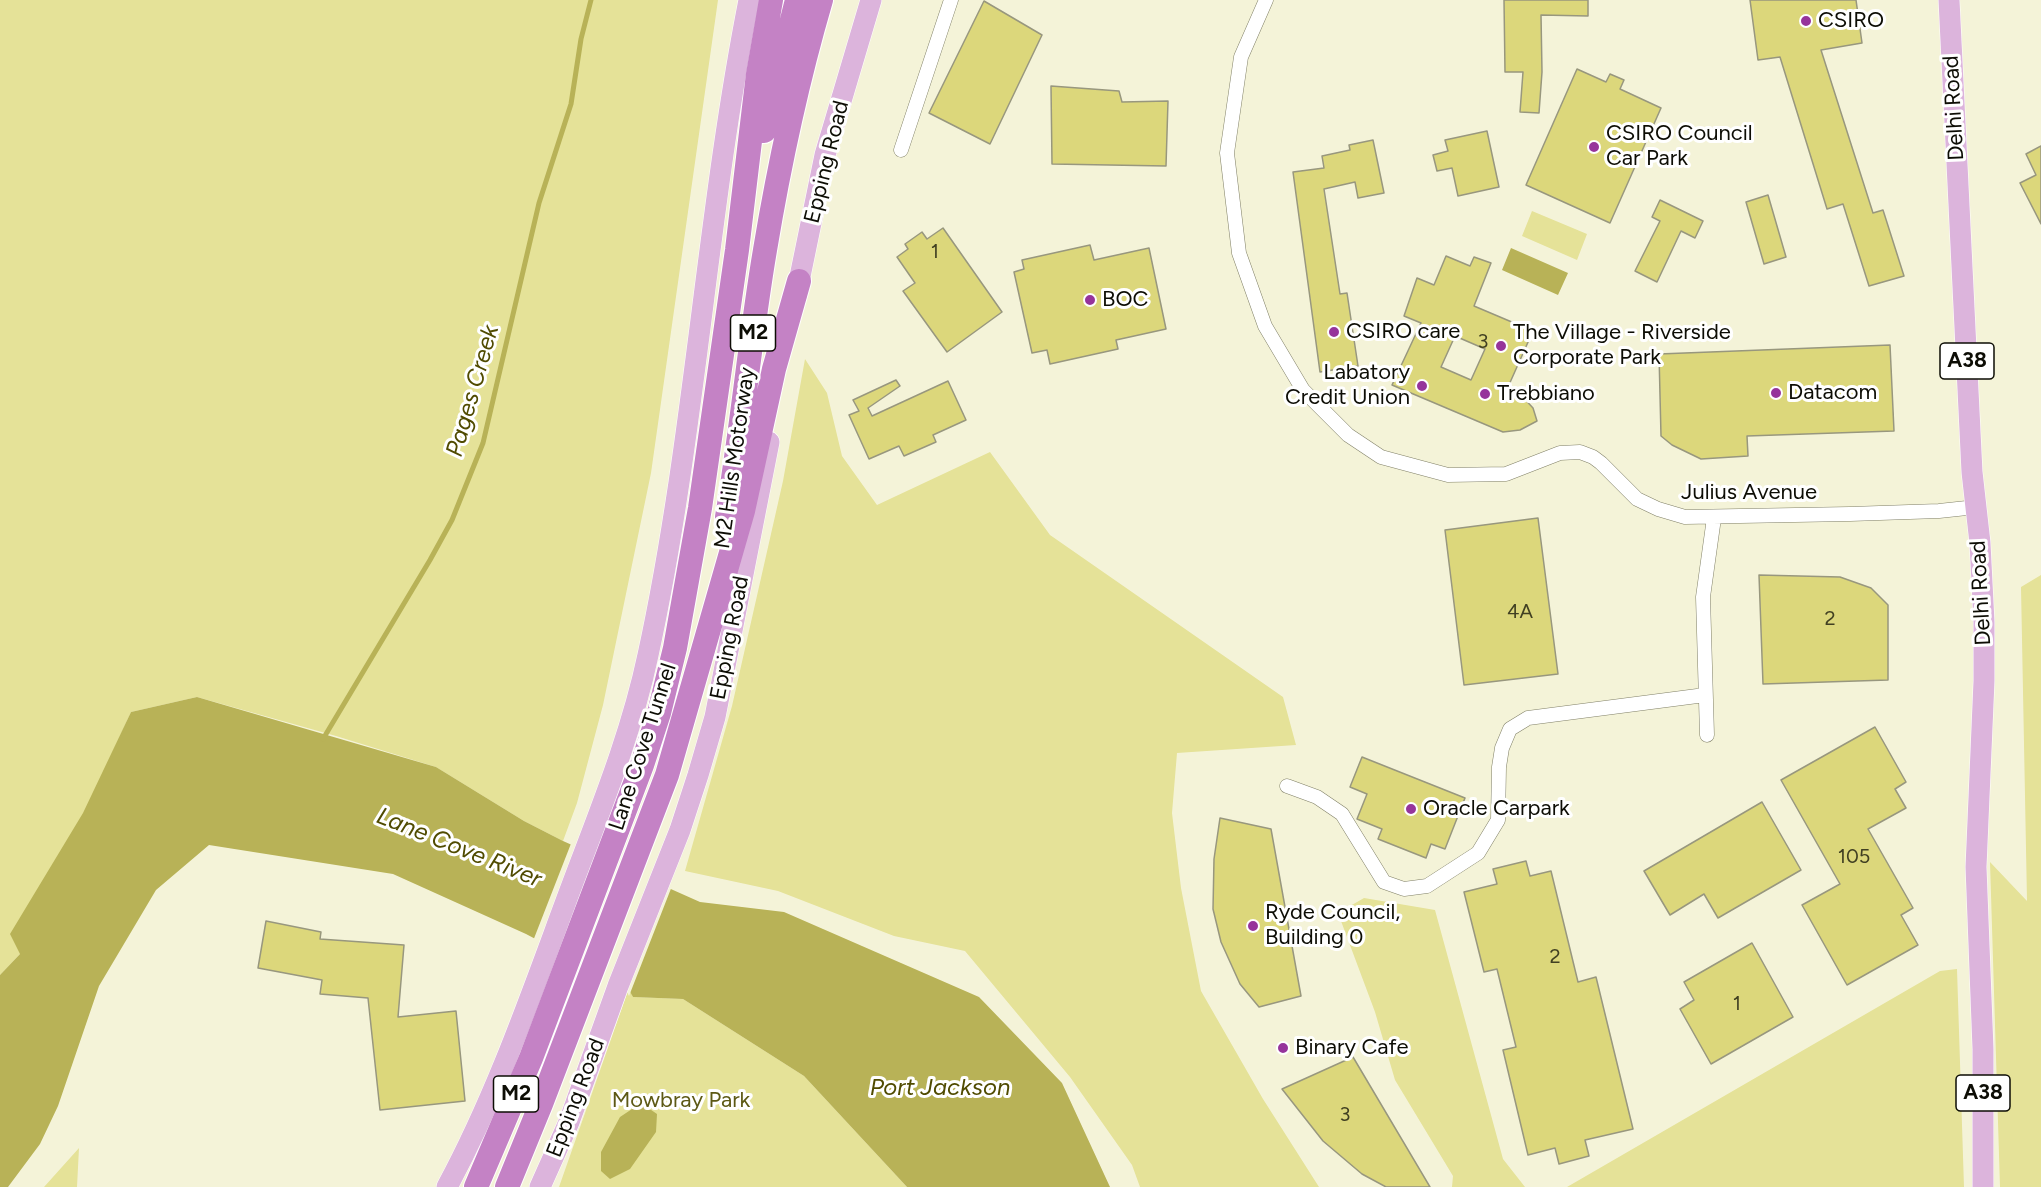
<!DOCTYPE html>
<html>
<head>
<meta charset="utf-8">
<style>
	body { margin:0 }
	canvas { display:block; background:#f4f3d8 }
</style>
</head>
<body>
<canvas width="2041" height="1187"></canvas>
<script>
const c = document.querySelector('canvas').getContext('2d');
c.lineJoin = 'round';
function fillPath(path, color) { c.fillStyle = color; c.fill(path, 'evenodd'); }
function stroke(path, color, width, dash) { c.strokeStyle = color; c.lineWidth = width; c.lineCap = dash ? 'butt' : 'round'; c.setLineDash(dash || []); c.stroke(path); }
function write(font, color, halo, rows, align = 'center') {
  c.font = font + ' Figtree,sans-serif'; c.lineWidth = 6; c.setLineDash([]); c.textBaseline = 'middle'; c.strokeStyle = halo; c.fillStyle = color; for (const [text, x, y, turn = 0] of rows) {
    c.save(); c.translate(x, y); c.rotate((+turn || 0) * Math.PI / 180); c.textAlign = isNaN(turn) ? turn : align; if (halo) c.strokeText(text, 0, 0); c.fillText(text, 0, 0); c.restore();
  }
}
fillPath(new Path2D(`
	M0,0H718L651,473L603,705L577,803L563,841L524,821L436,767L336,736L197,697L131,712L20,954L0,975Z
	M1532,211L1587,234L1577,260L1522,236Z
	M805,359L827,393L842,456L877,505L990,452L1050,535L1283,697L1296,745L1177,753L1172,813L1181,888L1201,991L1263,1099L1319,1187H1140L1132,1165L1070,1077L965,951L894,936L778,891L685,871L732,706L783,481Z
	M2041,575V1187H2000L1990,862L2027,901L2021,587Z
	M1364,898L1435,910L1503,1159L1525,1187H1452L1453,1176L1395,1080L1375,1012L1338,913Z
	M1957,969L1964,1187H1567L1940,971Z
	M629,988L633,997L683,999L804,1076L907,1187H559Z
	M79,1148L77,1187H44Z`), '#e5e298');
fillPath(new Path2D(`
	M1511,248L1568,273L1558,295L1502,270Z
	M197,697L436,767L524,821L563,841L700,902L784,912L979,997L1062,1083L1110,1187H907L804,1076L683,999L633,997L628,988L526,934L393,874L209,845L156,890L99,986L58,1106L40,1144L8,1187H0V975L20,954L10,934L83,813L131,712Z
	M641,1103L657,1114L656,1132L630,1169L610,1179L601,1171V1152L620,1117Z`), '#b8b257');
fillPath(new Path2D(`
	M572,841L672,886L629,996L626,990L533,941Z`), '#f4f3d8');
stroke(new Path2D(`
	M323,739L430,560L452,520L483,443L539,203L571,104L581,39L591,0`), '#b8b257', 5);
const building = new Path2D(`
	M1504,0H1588V16L1541,15L1542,72L1539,113L1520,112L1523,72H1505Z
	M1750,0H1856L1862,43L1821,50L1873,213L1883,210L1904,276L1869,286L1843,204L1827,209L1780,57L1758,60Z
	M984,1L1042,35L990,144L929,113Z
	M1577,69L1606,82L1610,74L1624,80L1620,89L1661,108L1610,223L1526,185Z
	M1051,86L1119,91L1122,102L1168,101L1166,166L1052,164Z
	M1487,131L1499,187L1458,196L1452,168L1437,171L1433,155L1448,151L1445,140Z
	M1373,140L1384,193L1358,198L1355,182L1324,189L1340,294L1347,293L1358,366L1320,372L1293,172L1324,168L1322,156L1350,150L1349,145Z
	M2041,146V224L2020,183L2036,175L2026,154Z
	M1768,195L1786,257L1764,264L1746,202Z
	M1660,200L1703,221L1695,238L1681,231L1657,282L1635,271L1660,221L1652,217Z
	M943,228L1002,312L947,352L903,291L915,283L897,257L908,249L905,244L922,232L927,239Z
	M1090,245L1094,260L1149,248L1166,329L1116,340L1118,349L1050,364L1047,350L1032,353L1014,272L1024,269L1022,260Z
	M1446,256L1470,266L1474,257L1491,263L1474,306L1533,331L1508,387L1520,394L1533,408L1537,421L1520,430L1503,432L1392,385L1421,323L1404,316L1417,278L1434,285ZM1455,336L1485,349L1471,380L1441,367Z
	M1890,345L1894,431L1747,436L1748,456L1701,459L1672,445L1661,436L1659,354Z
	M896,380L900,386L868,408L872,416L948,381L966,420L933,435L936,442L904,456L899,446L869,459L849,415L859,411L853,400Z
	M1538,518L1558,674L1464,685L1445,530Z
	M1759,575L1840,577L1871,588L1888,605V680L1763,684Z
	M1875,727L1906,782L1895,789L1906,808L1868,829L1913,908L1901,915L1918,945L1847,985L1802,905L1840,884L1781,780Z
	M1362,757L1465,798L1445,849L1431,844L1426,858L1378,839L1382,829L1357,819L1367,794L1350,787Z
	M1762,802L1801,870L1718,918L1704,894L1670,915L1644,871Z
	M1220,818L1271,829L1301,996L1259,1007L1240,984L1221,942L1213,909L1214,859Z
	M1526,861L1530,876L1551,871L1578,982L1596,977L1633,1129L1585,1140L1589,1156L1559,1164L1555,1148L1528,1155L1503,1050L1516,1047L1497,969L1484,972L1464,892L1497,884L1493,869Z
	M266,921L321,932L320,939L404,945L398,1017L456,1011L465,1101L380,1110L368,998L320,994L322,980L258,968Z
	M1752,943L1793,1017L1711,1064L1680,1009L1694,1000L1684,982Z
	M1353,1057L1430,1187H1386L1362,1174L1323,1141L1282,1089Z`);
fillPath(building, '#dcd77b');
stroke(building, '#98977e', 1.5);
const street = new Path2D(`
	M1266,0L1241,57L1227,153L1239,253L1265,326L1303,390L1348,435L1381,457L1448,475L1506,474L1560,453L1580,452L1593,457L1601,463L1637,499L1658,509L1685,517L1850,514L1939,511L1976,507
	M901,150L951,0
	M1707,735L1703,597L1714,518
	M1287,786L1317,797L1342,814L1384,882L1404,889L1427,886L1478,853L1498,820L1499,767L1502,748L1510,729L1528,718L1705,695`);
const primary = new Path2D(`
	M1949,0L1972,472L1980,543L1984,622V681L1976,867L1983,1049V1187
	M796,296L825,155L871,0
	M447,1187C496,1096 530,998 566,901C596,820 630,740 648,655C695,439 706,217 749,0
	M540,1187L569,1122L618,986L680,830L698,775L715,717L769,442`);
const highway = new Path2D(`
	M764,131L797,0
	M727,517C742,428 750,338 765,250C779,166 797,82 821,0
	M476,1187L531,1058L642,765L659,713L675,648L700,508L737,250L758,74L771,0
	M507,1187L541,1104L667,775L743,511L774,369L799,281`);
stroke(street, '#818067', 15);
stroke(primary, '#fff', 22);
stroke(highway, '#fff', 26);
stroke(street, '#fff', 14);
stroke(primary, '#dcb4dc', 21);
stroke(highway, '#c482c5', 24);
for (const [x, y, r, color] of [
	[1806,21,6,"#96349b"],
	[1594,147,6,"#96349b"],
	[1090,300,6,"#96349b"],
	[1334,332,6,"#96349b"],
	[1501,346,6,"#96349b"],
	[1422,386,6,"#96349b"],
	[1776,393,6,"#96349b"],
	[1485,394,6,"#96349b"],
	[1411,809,6,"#96349b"],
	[1253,926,6,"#96349b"],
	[1283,1048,6,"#96349b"]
]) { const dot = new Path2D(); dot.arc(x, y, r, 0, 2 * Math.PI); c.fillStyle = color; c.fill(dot); stroke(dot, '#fff', 2); }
write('20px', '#414022', null, [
	["1",935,252],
	["3",1483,342],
	["4A",1520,612],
	["2",1830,619],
	["105",1854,857],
	["2",1555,957],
	["1",1737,1004],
	["3",1345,1115]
]);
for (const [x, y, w] of [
	[753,333,45],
	[1967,361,54],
	[1983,1093,54],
	[516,1094,45]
]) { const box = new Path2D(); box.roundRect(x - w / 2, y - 18, w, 36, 4.5); c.fillStyle = '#fff'; c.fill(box); stroke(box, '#0d0d05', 1.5); }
write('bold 21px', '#0d0d05', null, [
	["M2",753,333],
	["A38",1967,361],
	["A38",1983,1093],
	["M2",516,1094]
]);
write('22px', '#0d0d05', '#fff', [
	["CSIRO",1818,21],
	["CSIRO Council",1606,134],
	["Car Park",1606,159],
	["BOC",1102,300],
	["CSIRO care",1346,332],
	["The Village - Riverside",1513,333],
	["Corporate Park",1513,358],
	["Labatory",1410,373,"right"],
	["Credit Union",1410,398,"right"],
	["Datacom",1788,393],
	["Trebbiano",1497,394],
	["Oracle Carpark",1423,809],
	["Ryde Council,",1265,913],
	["Building 0",1265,938],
	["Binary Cafe",1295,1048]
], 'left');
write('22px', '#0d0d05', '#fff', [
	["Delhi Road",1954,108,-93],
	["Epping Road",827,162,-76],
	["M2 Hills Motorway",735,458,-82],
	["Julius Avenue",1749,493],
	["Delhi Road",1981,593,-93],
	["Epping Road",730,638,-79],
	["Lane Cove Tunnel",643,747,-72],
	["Epping Road",576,1098,-69]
]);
write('22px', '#5d5915', '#fff', [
	["Mowbray Park",681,1101]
]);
write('italic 24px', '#504b00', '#fff', [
	["Pages Creek",473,391,-74],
	["Lane Cove River",459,848,22],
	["Port Jackson",940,1088]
]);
</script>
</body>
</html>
